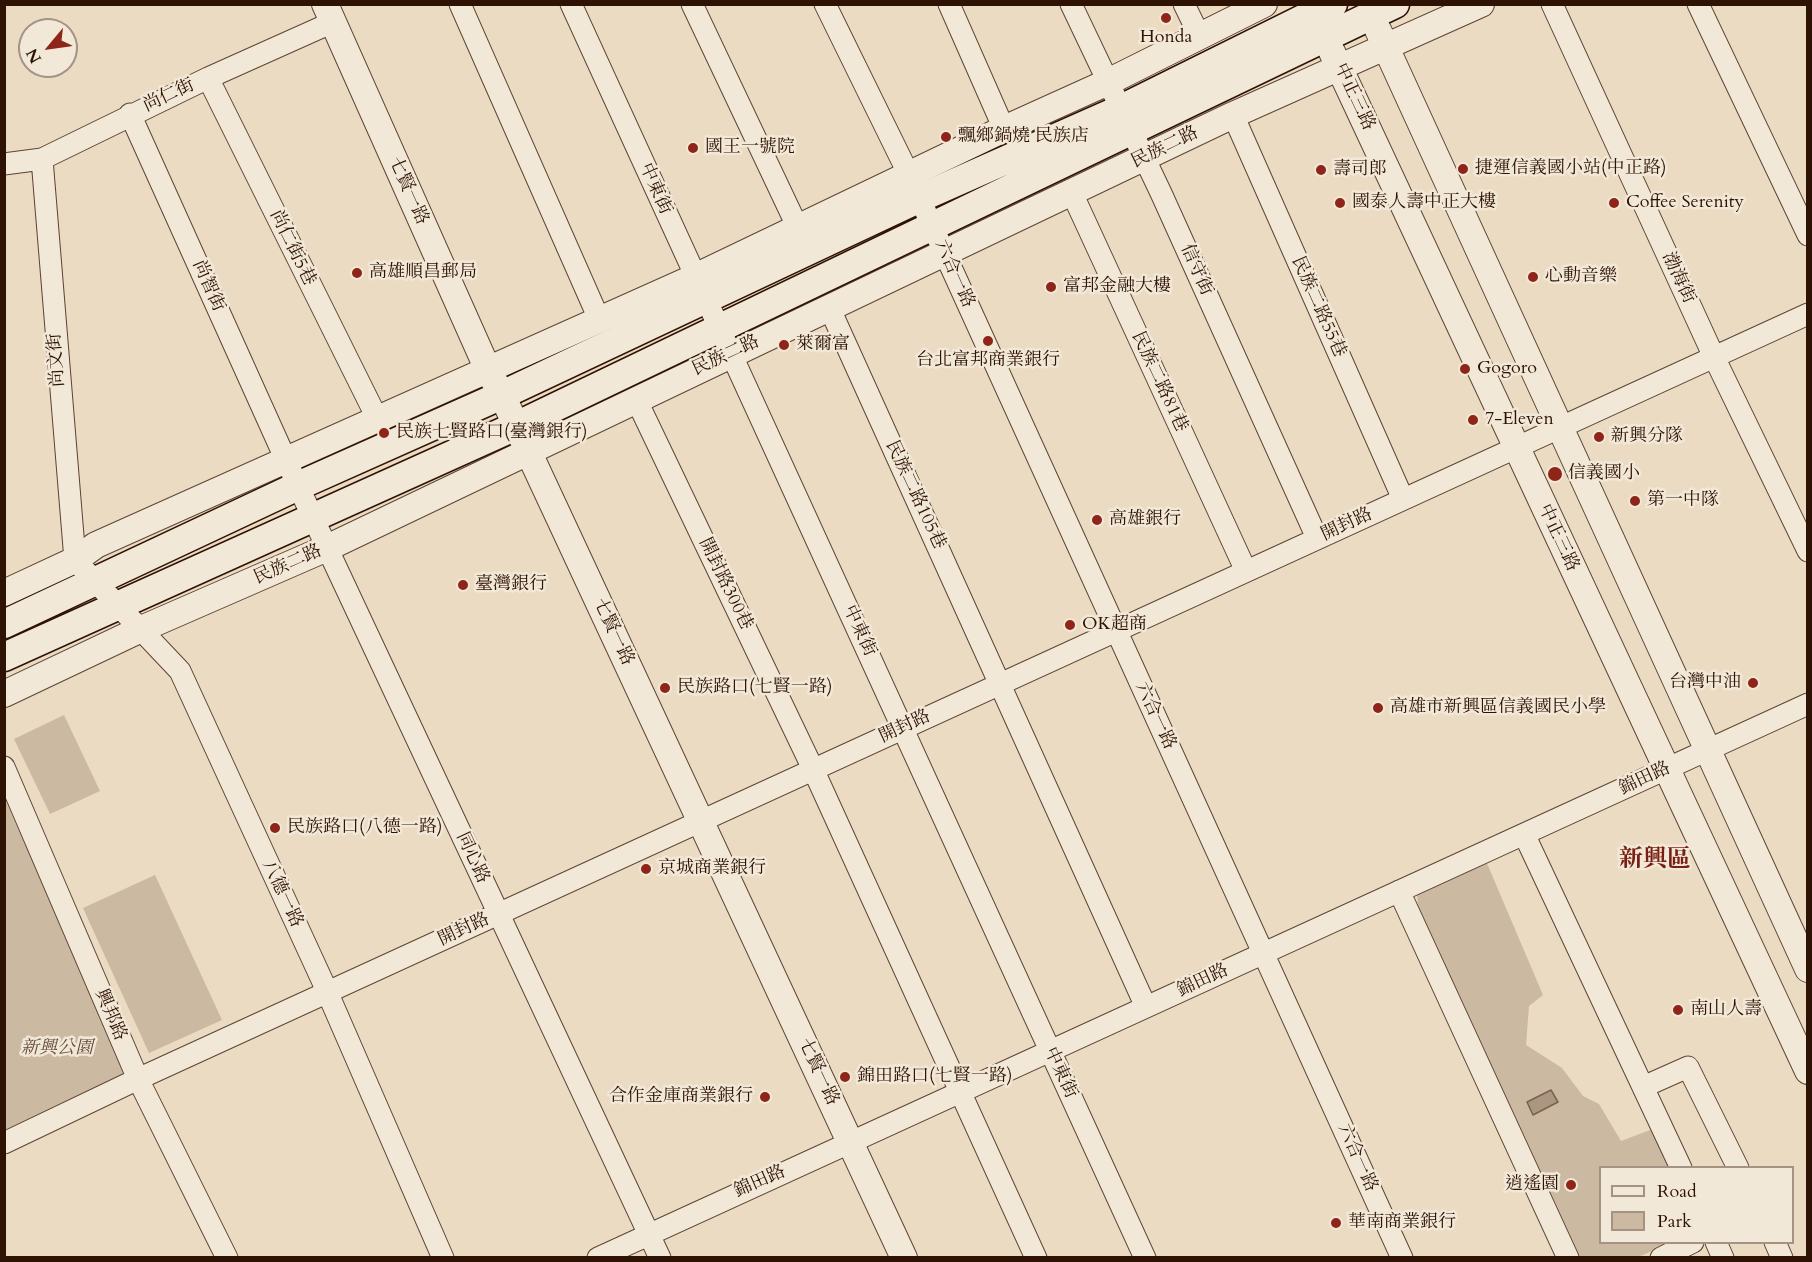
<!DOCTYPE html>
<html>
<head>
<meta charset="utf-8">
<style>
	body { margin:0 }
	#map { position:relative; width:1812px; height:1262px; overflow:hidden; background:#ebdbc2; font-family:Cardo,serif }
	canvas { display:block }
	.frame { position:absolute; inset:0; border:6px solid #2e1203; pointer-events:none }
	.legend { position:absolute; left:1599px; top:1166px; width:195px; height:78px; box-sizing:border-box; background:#f2e8d7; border:2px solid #a49282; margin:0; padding:8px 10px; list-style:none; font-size:18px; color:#2e1203 }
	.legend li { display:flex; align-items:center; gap:12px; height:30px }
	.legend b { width:30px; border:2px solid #a49282 }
	.north { position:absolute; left:18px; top:18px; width:60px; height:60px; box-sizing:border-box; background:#f2e8d7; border:2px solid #a49282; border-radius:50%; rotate:241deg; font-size:16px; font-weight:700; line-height:24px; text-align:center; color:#2e1203 }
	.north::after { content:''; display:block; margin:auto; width:21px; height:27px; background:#8f2418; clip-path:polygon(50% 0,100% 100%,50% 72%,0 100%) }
</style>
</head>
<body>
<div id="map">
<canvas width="1812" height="1262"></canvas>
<div class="frame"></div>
<ul class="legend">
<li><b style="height:8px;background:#f2e8d7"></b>Road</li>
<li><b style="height:16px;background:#cbb9a2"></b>Park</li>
</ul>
<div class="north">N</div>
</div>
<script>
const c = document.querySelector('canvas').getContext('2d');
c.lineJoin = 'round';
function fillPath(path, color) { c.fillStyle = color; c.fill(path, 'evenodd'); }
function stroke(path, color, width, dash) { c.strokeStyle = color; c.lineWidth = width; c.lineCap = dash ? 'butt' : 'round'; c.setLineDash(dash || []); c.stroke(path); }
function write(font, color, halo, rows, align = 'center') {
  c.font = font + ' Cardo,"Noto Serif TC",serif'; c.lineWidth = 5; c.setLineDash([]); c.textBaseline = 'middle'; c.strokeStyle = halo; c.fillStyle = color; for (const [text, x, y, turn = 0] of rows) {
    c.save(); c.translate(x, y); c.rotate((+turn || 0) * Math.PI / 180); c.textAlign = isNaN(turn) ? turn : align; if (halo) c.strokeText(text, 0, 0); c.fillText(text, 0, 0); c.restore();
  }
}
fillPath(new Path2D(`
	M64,715L100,791L50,814L14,739Z
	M4,797L127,1076L4,1133Z
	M1486,861L1543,995L1529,1006L1526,1045L1562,1068L1583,1096L1599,1104L1621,1141L1653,1129L1670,1167L1600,1168V1242L1671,1243L1638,1257H1576L1418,908L1417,893Z
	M155,875L222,1020L149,1053L83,908Z`), '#cbb9a2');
const water = new Path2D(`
	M1551,1090L1558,1102L1533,1115L1527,1102Z`);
fillPath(water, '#ab9781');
stroke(water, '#79624f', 1.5);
const minor = new Path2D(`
	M460,4L599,319
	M571,4L1145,1258
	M692,4L798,228
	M825,4L909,175L1402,1258
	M949,4L1004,129
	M1071,4L1161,193L1317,538
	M1184,4L1199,35
	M1552,4L1714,357L1808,551
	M1698,4L1808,235
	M208,78L377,418
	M130,114L285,458L660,1258
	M1233,115L1403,499
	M42,159L75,560L180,671L322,980L443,1258
	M4,164L42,159L208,78L333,22
	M1072,193L1246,571
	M829,307L1146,1007
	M636,399L813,769L1036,1258
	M4,767L138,1079L227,1258
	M1524,834L1681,1168
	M1399,891L1568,1258
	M1643,1087L1688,1067L1738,1168
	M4,1143L138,1079L1808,314
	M1716,1242L1723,1258
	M1775,1242L1782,1258
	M598,1258L1808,704
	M1661,1258L1693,1242`);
const tertiary = new Path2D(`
	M325,4L488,370L502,395L904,1258
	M1378,30L1808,969
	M1332,52L1808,1071
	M4,593L75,560L96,545L695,277L1004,129L1108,82L1264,4
	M4,694L139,630L327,548L1233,115L1481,4`);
const secondary = new Path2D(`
	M4,624L298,486L502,395L920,198L1121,109L1333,4
	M4,657L516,426L1395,4`);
stroke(minor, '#5d4433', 23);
stroke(tertiary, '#5d4433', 28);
stroke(secondary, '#2e1203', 31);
stroke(minor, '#f2e8d7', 21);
stroke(tertiary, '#f2e8d7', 26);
stroke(secondary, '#f2e8d7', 28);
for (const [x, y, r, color] of [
	[1166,18,6,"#8f2418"],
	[946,137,6,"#8f2418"],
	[693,148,6,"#8f2418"],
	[1463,169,6,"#8f2418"],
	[1321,170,6,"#8f2418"],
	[1340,203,6,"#8f2418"],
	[1614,203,6,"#8f2418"],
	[357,273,6,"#8f2418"],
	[1533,277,6,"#8f2418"],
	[1051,287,6,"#8f2418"],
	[988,341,6,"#8f2418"],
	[784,345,6,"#8f2418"],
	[1465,369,6,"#8f2418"],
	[1473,420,6,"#8f2418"],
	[384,433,6,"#8f2418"],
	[1599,437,6,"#8f2418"],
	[1555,474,8,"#8f2418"],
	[1635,501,6,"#8f2418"],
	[1097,520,6,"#8f2418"],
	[463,585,6,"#8f2418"],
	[1070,625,6,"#8f2418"],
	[1753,683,6,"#8f2418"],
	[665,688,6,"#8f2418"],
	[1378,708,6,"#8f2418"],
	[275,828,6,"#8f2418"],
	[646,869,6,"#8f2418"],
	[1678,1010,6,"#8f2418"],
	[845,1077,6,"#8f2418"],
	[765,1097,6,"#8f2418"],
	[1571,1185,6,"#8f2418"],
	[1336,1223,6,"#8f2418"]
]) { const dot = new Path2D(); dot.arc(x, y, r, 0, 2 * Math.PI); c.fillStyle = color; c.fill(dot); stroke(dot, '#f2e8d7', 2); }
write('18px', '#2e1203', '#f2e8d7', [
	["Honda",1166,38,"center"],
	["飄鄉鍋燒 民族店",958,137],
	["國王一號院",705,148],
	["捷運信義國小站(中正路)",1475,169],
	["壽司郎",1333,170],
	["國泰人壽中正大樓",1352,203],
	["Coffee Serenity",1626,203],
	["高雄順昌郵局",369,273],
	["心動音樂",1545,277],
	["富邦金融大樓",1063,287],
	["萊爾富",796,345],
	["台北富邦商業銀行",988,361,"center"],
	["Gogoro",1477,369],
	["7-Eleven",1485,420],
	["民族七賢路口(臺灣銀行)",396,433],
	["新興分隊",1611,437],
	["信義國小",1568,474],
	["第一中隊",1647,501],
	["高雄銀行",1109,520],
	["臺灣銀行",475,585],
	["OK超商",1082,625],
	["台灣中油",1741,683,"right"],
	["民族路口(七賢一路)",677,688],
	["高雄市新興區信義國民小學",1390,708],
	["民族路口(八德一路)",287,828],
	["京城商業銀行",658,869],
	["南山人壽",1690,1010],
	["錦田路口(七賢一路)",857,1077],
	["合作金庫商業銀行",753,1097,"right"],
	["逍遙園",1559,1185,"right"],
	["華南商業銀行",1348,1223]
], 'left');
write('18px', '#2e1203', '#f2e8d7', [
	["尚仁街",169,96,-25],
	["中正三路",1354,97,65],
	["民族二路",1165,148,-26],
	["中東街",655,189,66],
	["七賢一路",408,191,66],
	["尚仁街5巷",292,248,64],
	["信守街",1196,270,66],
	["六合一路",954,274,66],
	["渤海街",1678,278,65],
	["尚智街",208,286,66],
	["民族二路55巷",1318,307,66],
	["民族二路",726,356,-25],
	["尚文街",57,360,-94],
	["民族二路81巷",1159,382,65],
	["民族二路105巷",915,495,65],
	["開封路",1347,525,-25],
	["中正三路",1558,538,65],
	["民族二路",288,565,-24],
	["開封路300巷",725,584,64],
	["中東街",859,631,65],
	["七賢一路",613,632,65],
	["六合一路",1155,716,65],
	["開封路",905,727,-25],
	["錦田路",1645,779,-25],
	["同心路",472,858,65],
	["八德一路",282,894,65],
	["開封路",464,930,-25],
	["錦田路",1203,981,-25],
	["興邦路",110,1015,67],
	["七賢一路",818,1072,65],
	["中東街",1060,1073,65],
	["六合一路",1357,1158,66],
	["錦田路",760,1182,-24]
]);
write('italic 18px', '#654c3b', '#f2e8d7', [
	["新興公園",57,1049]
]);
write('bold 24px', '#7a1f14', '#f2e8d7', [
	["新興區",1655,860]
]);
</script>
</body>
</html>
